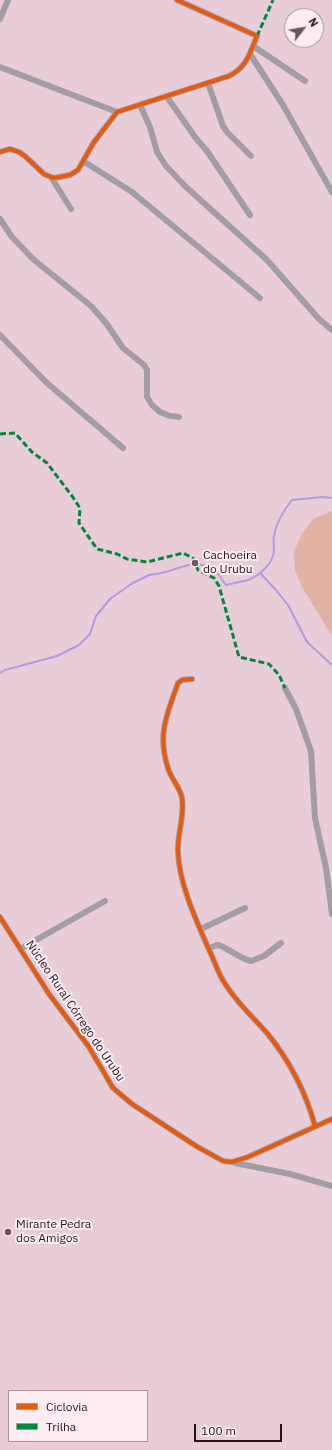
<!DOCTYPE html>
<html>
<head>
<meta charset="utf-8">
<style>
	body { margin:0 }
	#map { position:relative; width:332px; height:1450px; overflow:hidden; background:#e8ccd7; font-family:"IBM Plex Sans",sans-serif }
	canvas { display:block }
	.legend { position:absolute; left:8px; top:1390px; width:140px; height:52px; box-sizing:border-box; background:#fdedf3; border:1px solid #a7969d; margin:0; padding:5px 7px; list-style:none; font-size:12px; color:#26141c }
	.legend li { display:flex; align-items:center; gap:8px; height:20px }
	.legend b { width:20px; border:1px solid #a7969d }
	.north { position:absolute; left:284px; top:8px; width:40px; height:40px; box-sizing:border-box; background:#fdedf3; border:1px solid #a7969d; border-radius:50%; rotate:59deg; font-size:11px; font-weight:700; line-height:16px; text-align:center; color:#26141c }
	.north::after { content:''; display:block; margin:auto; width:14px; height:18px; background:#6a545d; clip-path:polygon(50% 0,100% 100%,50% 72%,0 100%) }
	.scale { position:absolute; left:194px; top:1424px; width:88px; height:18px; box-sizing:border-box; border:2px solid #26141c; border-top:0; padding-left:5px; font-size:12px; line-height:14px; white-space:nowrap; color:#26141c; -webkit-text-stroke:3px #fdedf3; paint-order:stroke }
</style>
</head>
<body>
<div id="map">
<canvas width="332" height="1450"></canvas>
<ul class="legend">
<li><b style="height:5px;background:#e8590c"></b>Ciclovia</li>
<li><b style="height:5px;background:#00873e"></b>Trilha</li>
</ul>
<div class="north">N</div>
<div class="scale">100 m</div>
</div>
<script>
const c = document.querySelector('canvas').getContext('2d');
c.lineJoin = 'round';
function fillPath(path, color) { c.fillStyle = color; c.fill(path, 'evenodd'); }
function stroke(path, color, width, dash) { c.strokeStyle = color; c.lineWidth = width; c.lineCap = dash ? 'butt' : 'round'; c.setLineDash(dash || []); c.stroke(path); }
function write(font, color, halo, rows, align = 'center') {
  c.font = font + ' "IBM Plex Sans",sans-serif'; c.lineWidth = 4; c.setLineDash([]); c.textBaseline = 'middle'; c.strokeStyle = halo; c.fillStyle = color; for (const [text, x, y, turn = 0] of rows) {
    c.save(); c.translate(x, y); c.rotate((+turn || 0) * Math.PI / 180); c.textAlign = isNaN(turn) ? turn : align; if (halo) c.strokeText(text, 0, 0); c.fillText(text, 0, 0); c.restore();
  }
}
fillPath(new Path2D(`
	M332,511V636L302,587L295,570L294,551L302,534L313,519Z`), '#e0b2a3');
stroke(new Path2D(`
	M260,573L276,590L288,605L307,642L332,665
	M0,673L5,670L57,656L79,645L90,634L96,616L110,599L131,584L149,575L162,573L195,563L209,567L215,570L226,585C233,583 241,582 248,580C259,576 273,564 274,551C274,546 273,541 274,536C276,523 284,510 292,500L323,497L332,498`), '#b19ae4', 2);
stroke(new Path2D(`
	M0,19L8,0
	M253,46L305,81
	M250,54L283,105L332,192
	M0,67L117,112
	M208,83L223,126L227,132L251,156
	M167,97L195,137L207,151L250,215
	M140,105L150,127L157,152L166,166L185,186L267,260L319,319L332,330
	M0,152L10,149L19,152L26,157L44,174L51,177L54,178L70,175L78,170L94,142L117,112L229,76C247,67 250,53 257,36L177,0
	M83,161L132,192L260,298
	M51,177L71,209
	M0,219L12,237L33,259L91,306L106,323L123,348L144,365L147,370V397L152,405L160,412L170,416L179,417
	M0,335L47,383L123,448
	M192,679L182,680L178,683C167,714 157,735 168,768C171,779 180,787 182,798C185,816 177,834 178,852C179,884 197,922 210,952C215,962 218,973 224,982C236,1002 252,1016 267,1033C289,1060 306,1093 315,1126
	M285,688L296,709L311,751L315,818L326,868L332,914
	M0,917L49,994L89,1047L113,1088L132,1104L196,1146L223,1161L232,1162L248,1157L332,1119
	M201,929L245,908
	M20,949L105,901
	M209,949C212,947 215,945 218,945C225,946 240,959 251,961L264,956L281,943
	M235,1163L290,1174L332,1186`), '#a29ca3', 6);
stroke(new Path2D(`
	M257,36L273,0
	M0,434L15,433L32,452L47,463L72,496L80,508L79,523L97,549L117,554L127,559L147,562L183,553L193,558L198,570L214,578L219,586L239,657L269,664L279,675L285,688`), '#00873e', 3, [6, 3]);
stroke(new Path2D(`
	M0,152L10,149L19,152L26,157L44,174L51,177L54,178L70,175L78,170L94,142L117,112L229,76C247,67 250,53 257,36L177,0
	M192,679L182,680L178,683C167,714 157,735 168,768C171,779 180,787 182,798C185,816 177,834 178,852C179,884 197,922 210,952C215,962 218,973 224,982C236,1002 252,1016 267,1033C289,1060 306,1093 315,1126
	M0,917L49,994L89,1047L113,1088L132,1104L196,1146L223,1161L232,1162L248,1157L332,1119`), '#e8590c', 4);
for (const [x, y, r, color] of [
	[195,563,4,"#6a545d"],
	[8,1232,4,"#6a545d"]
]) { const dot = new Path2D(); dot.arc(x, y, r, 0, 2 * Math.PI); c.fillStyle = color; c.fill(dot); stroke(dot, '#fdedf3', 1.5); }
write('12px', '#26141c', '#fdedf3', [
	["Cachoeira",203,556],
	["do Urubu",203,570],
	["Mirante Pedra",16,1225],
	["dos Amigos",16,1239]
], 'left');
write('12px', '#26141c', '#fdedf3', [
	["Núcleo Rural Córrego do Urubu",75,1011,56]
]);
</script>
</body>
</html>
